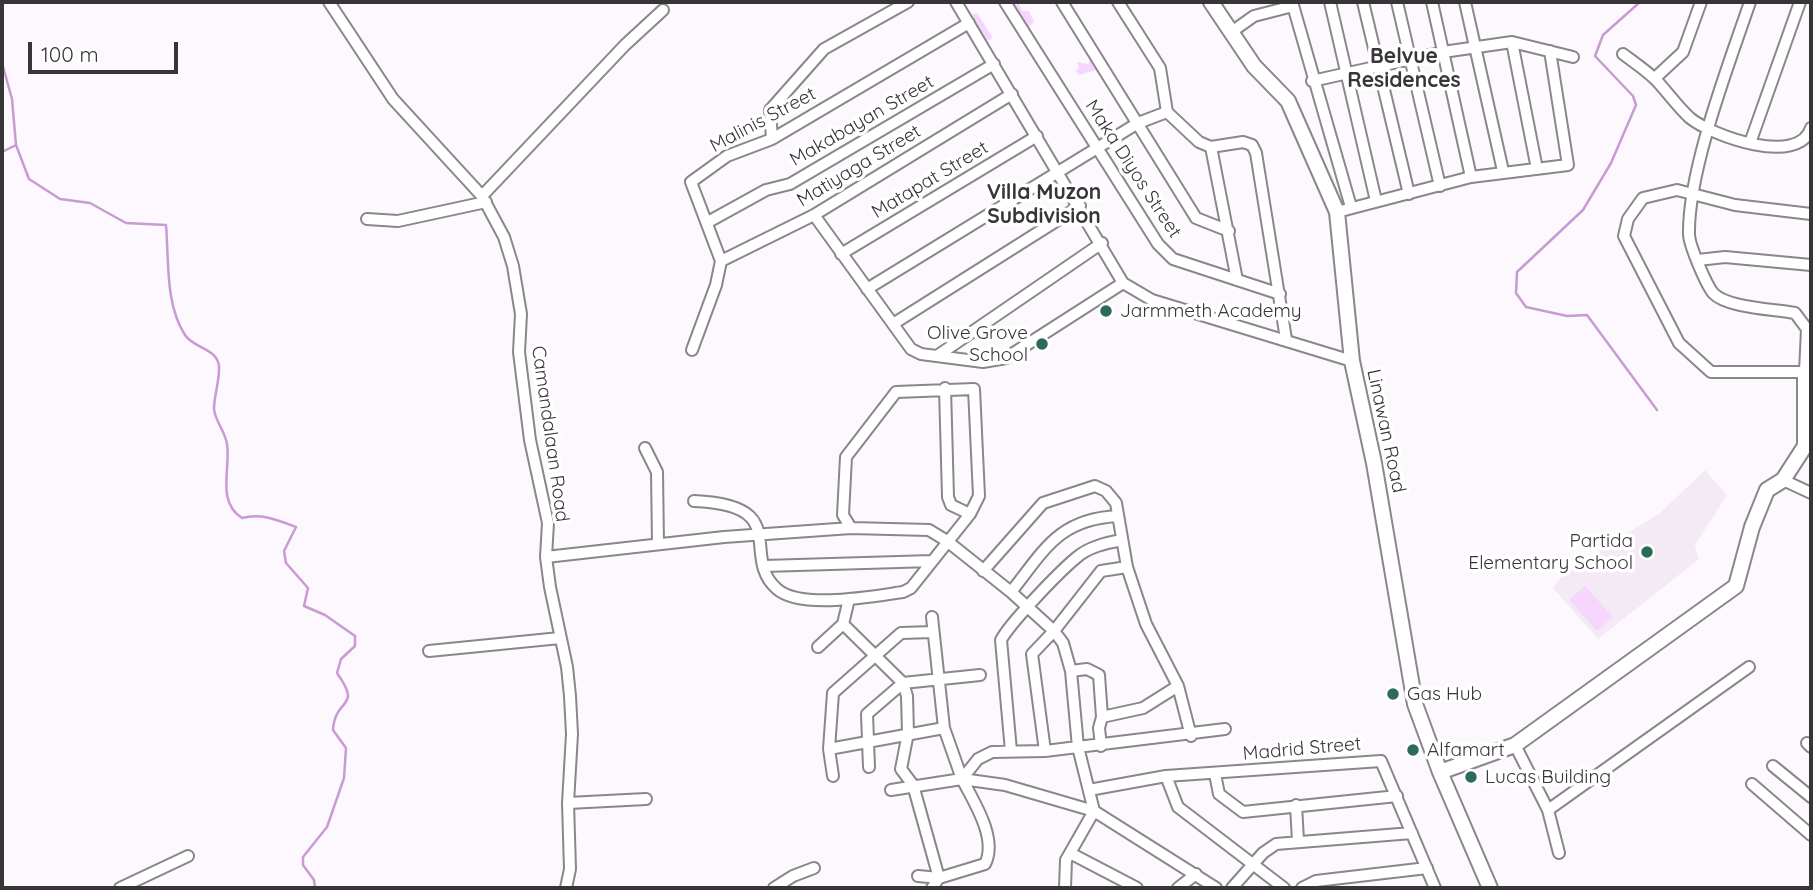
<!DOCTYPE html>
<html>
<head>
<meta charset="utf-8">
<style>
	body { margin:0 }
	#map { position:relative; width:1813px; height:890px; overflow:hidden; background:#fcf8fd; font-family:Quicksand,sans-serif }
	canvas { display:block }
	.frame { position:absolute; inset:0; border:4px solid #373537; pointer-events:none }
	.scale { position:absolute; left:28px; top:42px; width:150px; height:32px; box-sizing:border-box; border:4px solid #373537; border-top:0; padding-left:9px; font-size:21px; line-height:24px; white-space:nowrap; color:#373537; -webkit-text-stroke:5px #fff; paint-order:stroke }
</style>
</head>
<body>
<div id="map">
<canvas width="1813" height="890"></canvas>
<div class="frame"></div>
<div class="scale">100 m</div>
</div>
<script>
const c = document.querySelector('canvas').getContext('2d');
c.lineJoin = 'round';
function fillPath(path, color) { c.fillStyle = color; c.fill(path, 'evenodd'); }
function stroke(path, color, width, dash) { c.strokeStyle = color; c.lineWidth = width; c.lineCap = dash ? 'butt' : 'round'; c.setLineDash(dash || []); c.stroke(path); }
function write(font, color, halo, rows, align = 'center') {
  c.font = font + ' Quicksand,sans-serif'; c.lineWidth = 7; c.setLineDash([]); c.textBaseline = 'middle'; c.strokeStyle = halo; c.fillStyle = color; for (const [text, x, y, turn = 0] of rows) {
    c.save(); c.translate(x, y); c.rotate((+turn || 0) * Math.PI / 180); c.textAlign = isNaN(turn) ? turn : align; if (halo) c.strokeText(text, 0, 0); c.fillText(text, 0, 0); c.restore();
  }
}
fillPath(new Path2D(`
	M1705,470L1727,495L1695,545L1699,559L1598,639L1553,588L1563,574L1660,513Z`), '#f3eaf5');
fillPath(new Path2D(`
	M1019,4L1022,11H1029L1034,22L1021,35L1003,5Z
	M977,13L993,38L985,42L970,16Z
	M1093,53L1097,60V73L1096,70L1079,75L1076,71L1079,67L1077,62L1088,64Z
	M1585,586L1613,617L1597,631L1569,600Z`), '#f7d6fe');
stroke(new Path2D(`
	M1640,2L1603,35L1595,56L1633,96L1636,105L1611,163L1583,210L1517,272L1516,293L1526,307L1567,316L1587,315L1657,410
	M2,63L12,99L16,145L29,179L60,199L90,203L126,223L166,225C169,260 165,304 185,335C193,348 217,348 219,366C220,380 214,395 214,409C215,421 225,431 227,444C231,468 216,502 242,518C262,513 278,520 296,527L284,551L286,563L308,588L304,606L325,615L355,636V646L341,659L337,673C363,710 335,696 333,730L346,748L344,778L327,827L303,857V865L314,880L315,888
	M2,152L16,145`), '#c99bd3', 2.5);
const minor = new Path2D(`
	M329,2L393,99L482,196L504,237L513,266L521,314L519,352L530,440L548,523L546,557L550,587L567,667L570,696L572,734L568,803L570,869L566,888
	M956,2L1123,283L1152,300L1352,361
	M1005,2L1158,244L1173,259L1280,294
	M1062,2L1196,218L1229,231
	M1118,2L1160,68L1167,112L1199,142L1211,147L1243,142L1252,145L1256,153L1286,339
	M1292,2L1351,207
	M1330,2L1376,201
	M1363,2L1409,194
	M1397,2L1440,186
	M1432,2L1471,177
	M1465,2L1503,171
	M1750,2C1729,64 1688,170 1689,234C1689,245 1706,284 1713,293C1727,308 1774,309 1795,313L1807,329L1805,372H1711L1679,343L1624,236L1628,219L1643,198L1677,190L1735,205L1811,214
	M1230,33L1254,16L1293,6
	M1512,42L1537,169
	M1623,54C1635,63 1647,71 1657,81C1668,93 1678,107 1690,118C1712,136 1799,167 1811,128
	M1655,78L1683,52L1701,2
	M1312,81L1443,52L1512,42L1573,57
	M772,139L770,110L824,49L908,2
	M1750,143L1800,2
	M1211,147L1237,280
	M482,196L625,45L663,10
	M1337,212L1471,177L1568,165L1550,51
	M814,215L911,349L921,354L983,362L1006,358L1123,283
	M367,219L398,221L486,202
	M708,222L766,190L790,184L994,64
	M841,254L1037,136
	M1698,260L1725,257L1811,265
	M721,261L814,215L1012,94
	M867,289L1138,123L1167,112
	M893,324L1080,206
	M692,350L716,285L721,261L691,182L727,156L772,139L969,23
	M937,356L1102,243
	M945,388L948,497L951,505L970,514
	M645,448L657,472L658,544
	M1783,480L1811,493
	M694,501C794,505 739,556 777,589C801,610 874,596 903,592L911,588L970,514L979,496L974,389L896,392L846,457L843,515L851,528
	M546,557L724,537L851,528L929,530L947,541L1011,592L1054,631L1063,643L1071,671L1078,747L1094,811L1066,860L1065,888
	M764,566L932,561
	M983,571L1043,503L1095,486L1106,491L1116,503L1127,567L1146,624L1178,686L1191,736
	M1011,592C1045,549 1059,519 1118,516
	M849,599L843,624L903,683L907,696L908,733L901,769L913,785L939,878L932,888
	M932,617L944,728L962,779
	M818,647L843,624
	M429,651L560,638
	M1071,671L1087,669L1099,675L1102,717
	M1807,743L1811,747
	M1515,745L1548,810L1559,853
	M1101,746L1099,728L1102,717L1143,708L1178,686
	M829,749L944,728
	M1011,751L1001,640C1010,623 1059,572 1076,558C1088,547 1106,543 1122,540
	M1045,751L1032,654L1054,631L1101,571L1127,567
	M1773,766L1811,797
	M869,767L867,714L903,683L980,675
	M1215,774L1219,794L1243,812L1397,796
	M833,776L829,749L833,693L901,633L933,632
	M1166,776L1178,807L1284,888
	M1752,784L1811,835
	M891,790L962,779L1005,785L1094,811L1216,888
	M1089,790L1166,776L1381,761L1435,888
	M568,803L646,799
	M1296,805L1298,841
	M1548,810L1749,667
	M1070,853L1137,888
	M918,876L939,878L985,864C998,839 974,802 962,779L978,759L992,752L1045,751L1225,729
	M120,888L188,856
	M774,888L793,876L814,868
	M1178,888L1196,874
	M1232,888L1263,853L1276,844L1412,833
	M1302,888L1316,881L1427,868`);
const tertiary = new Path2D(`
	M1211,2L1254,66L1288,101L1337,212L1352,361L1374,463L1415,704L1440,772L1490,888
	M1440,772L1515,745L1736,586L1752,527L1767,490L1783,480L1805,446V372H1811`);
stroke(minor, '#8a868b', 14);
stroke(tertiary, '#8a868b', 18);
stroke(minor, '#fff', 10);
stroke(tertiary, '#fff', 14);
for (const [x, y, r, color] of [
	[1106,311,7,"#2c6b58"],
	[1042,344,7,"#2c6b58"],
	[1647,552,7,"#2c6b58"],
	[1393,694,7,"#2c6b58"],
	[1413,750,7,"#2c6b58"],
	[1471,777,7,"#2c6b58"]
]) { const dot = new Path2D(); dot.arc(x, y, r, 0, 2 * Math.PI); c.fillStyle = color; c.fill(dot); stroke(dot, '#fff', 2.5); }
write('19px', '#373537', '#fff', [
	["Malinis Street",763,120,-28],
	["Makabayan Street",862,121,-30],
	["Matiyaga Street",859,166,-31],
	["Maka Diyos Street",1133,169,57],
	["Matapat Street",930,180,-31],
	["Linawan Road",1386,431,78],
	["Camandalaan Road",550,434,82],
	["Madrid Street",1302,749,-5]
]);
write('19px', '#373537', '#fff', [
	["Jarmmeth Academy",1120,311],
	["Olive Grove",1028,333,"right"],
	["School",1028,355,"right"],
	["Partida",1633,541,"right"],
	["Elementary School",1633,563,"right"],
	["Gas Hub",1407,694],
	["Alfamart",1427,750],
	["Lucas Building",1485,777]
], 'left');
write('bold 21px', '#373537', '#fff', [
	["Belvue",1404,57],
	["Residences",1404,81],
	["Villa Muzon",1044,193],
	["Subdivision",1044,217]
]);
</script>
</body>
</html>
